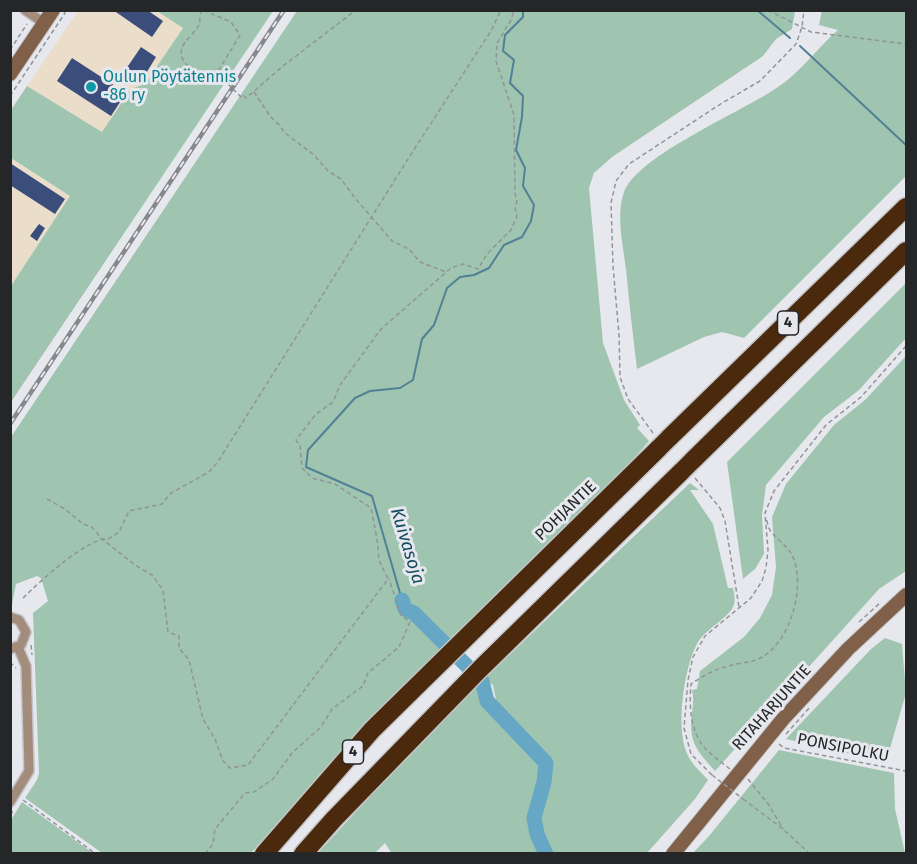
<!DOCTYPE html>
<html>
<head>
<meta charset="utf-8">
<style>
	body { margin:0 }
	#map { position:relative; width:917px; height:864px; overflow:hidden; background:#e6e8ee; font-family:"Fira Sans",sans-serif }
	canvas { display:block }
	.frame { position:absolute; inset:0; border:12px solid #252628; pointer-events:none }
</style>
</head>
<body>
<div id="map">
<canvas width="917" height="864"></canvas>
<div class="frame"></div>
</div>
<script>
const c = document.querySelector('canvas').getContext('2d');
c.lineJoin = 'round';
function fillPath(path, color) { c.fillStyle = color; c.fill(path, 'evenodd'); }
function stroke(path, color, width, dash) { c.strokeStyle = color; c.lineWidth = width; c.lineCap = dash ? 'butt' : 'round'; c.setLineDash(dash || []); c.stroke(path); }
function write(font, color, halo, rows, align = 'center') {
  c.font = font + ' "Fira Sans",sans-serif'; c.lineWidth = 6; c.setLineDash([]); c.textBaseline = 'middle'; c.strokeStyle = halo; c.fillStyle = color; for (const [text, x, y, turn = 0] of rows) {
    c.save(); c.translate(x, y); c.rotate((+turn || 0) * Math.PI / 180); c.textAlign = isNaN(turn) ? turn : align; if (halo) c.strokeText(text, 0, 0); c.fillText(text, 0, 0); c.restore();
  }
}
fillPath(new Path2D(`
	M78,11H157L183,27L145,85L131,89L102,132L27,86Z
	M11,158L70,196L11,286Z`), '#eaddc9');
fillPath(new Path2D(`
	M822,10L906,11V176L744,338L722,332L704,337L637,369C633,336 629,302 626,269C623,245 616,215 624,192C638,155 744,111 778,87C801,72 817,48 838,30L819,25Z
	M157,11H273L11,402V286L70,196L11,158V110L27,86L102,132L131,89L145,84L183,28Z
	M297,11H795L792,29L776,39L763,56L612,157L594,173L589,188L603,343L624,400L640,425L637,428L649,441L620,475L354,739L251,853H102L25,798L37,780L39,773L33,613L48,601L41,578L37,576L16,584L12,605L11,606V437Z
	M906,283V338L859,390L824,417L766,485L762,515L764,554L755,569L743,579L727,462Z
	M906,356V571L879,589L715,771C698,752 688,742 692,714C693,705 694,699 692,690L697,689L700,671L744,637L760,618L772,595L776,567L772,517L786,484L834,425L865,400Z
	M690,483L699,490H690L713,524L728,588H733C734,594 736,602 733,607C729,617 706,629 698,642C684,666 676,725 686,751C690,763 700,771 708,780L695,799L647,853L392,854L385,843L375,853L317,854L431,730L478,684L482,689L485,702L507,728L512,723L496,700L493,685L484,679Z
	M885,638L902,644L906,693L886,762L786,739L871,649Z
	M779,750L894,773L895,809L905,853H693L709,836Z
	M22,802L93,853H11V820Z`), '#9fc4b0');
stroke(new Path2D(`
	M757,10L790,38
	M800,46L906,145
	M402,600L372,496L306,467L308,450L355,398L370,391L400,388L413,380L422,339L434,325L447,288L460,277L474,275L489,268L504,245L522,237L531,221L534,205L523,186L525,168L516,150L522,117L523,96L510,83L514,60L503,51L505,35L523,17V10`), '#528096', 2);
stroke(new Path2D(`
	M402,600L405,609L414,613L482,681L487,701L546,763L544,782L534,818L537,834L546,854`), '#65a7c5', 15);
fillPath(new Path2D(`
	M113,10H147L163,21L152,37Z
	M141,47L156,57L142,80L126,69Z
	M72,58L126,93L111,116L57,81Z
	M10,163L65,199L55,214L10,185Z
	M39,224L45,228L37,241L30,236Z`), '#3a4d7b');
const street = new Path2D(`
	M25,10L44,23
	M10,617L19,620L26,632L21,645L10,649
	M10,802L29,771L26,666L18,647`);
const secondary = new Path2D(`
	M10,74L53,10
	M673,854L783,719L848,649L906,595`);
const highway = new Path2D(`
	M669,438L906,207
	M692,461L906,251
	M264,854L372,730L659,448
	M303,854L334,819L480,669L682,471`);
stroke(street, '#c3c5ca', 12);
stroke(secondary, '#c3c5ca', 16);
stroke(highway, '#c3c5ca', 21);
stroke(new Path2D(`
	M201,10C200,15 200,21 199,25C192,38 171,48 187,65C196,74 206,74 217,73L240,35L231,22L203,10
	M768,10L811,32L906,44
	M10,50L27,24
	M217,73L242,98L244,96L246,98L283,66L356,10
	M254,92L270,116L280,126L285,133L314,155L328,171L341,179L355,198L392,241L409,249L420,262L446,272
	M10,96L65,13L64,12
	M653,433L628,399L620,377L619,335L613,266L611,203L616,181L629,164L722,103L760,81L796,44L802,27L804,10
	M695,478L720,508L725,521L739,607
	M47,499L65,509L83,524L92,527L102,539L135,565L152,575L163,590L168,632L179,636V648L189,660L203,719L215,739L223,761L230,768L248,765L388,579L379,560L377,539L371,508L335,484L312,478L302,468L300,446L296,440L316,414L333,402L340,385L381,329L451,268L463,264L478,269L487,254L511,230L517,216L515,208L517,202L515,194L514,115L496,61L497,43L511,20L514,10
	M23,598C38,583 88,537 108,539L119,532L129,511L162,504L171,493L209,472L217,463L413,151L491,31L501,10
	M859,622L880,603
	M31,645L32,655
	M10,662L16,668
	M786,734L811,706
	M779,744L784,748L906,771
	M730,769C721,762 711,755 704,747C690,730 689,705 691,684C703,676 715,669 729,666C737,663 748,663 756,660C790,647 807,586 792,555C787,545 776,539 770,530C768,527 767,521 766,517
	M712,775L691,754L684,728L688,680L693,657L705,636L751,598L762,581L766,568L768,550L765,513L774,491L826,425L861,397L906,346
	M748,779L769,805L783,829
	M743,799L783,829L810,854
	M23,800L96,854
	M10,815L14,810
	M205,854L213,844L215,829L245,793L254,792L273,779L292,753L321,727L332,709L363,686L368,673L399,647L410,622L401,615L389,579`), '#929498', 1.5, [4.5, 3]);
stroke(street, '#a38c7c', 9);
stroke(secondary, '#806048', 14);
stroke(highway, '#4a290c', 18);
const rail = new Path2D(`
	M10,424L284,10`);
stroke(rail, '#87888c', 4.5);
stroke(rail, '#e6e8ee', 2, [7]);
const highwayBridge = new Path2D(`
	M659,448L669,438
	M682,471L692,461`);
stroke(highwayBridge, '#c3c5ca', 21, []);
stroke(new Path2D(`
	M712,775L743,799`), '#929498', 1.5, [4.5, 3]);
stroke(highwayBridge, '#4a290c', 18);
for (const [x, y, r, color] of [
	[91,87,6,"#0f9aa8"]
]) { const dot = new Path2D(); dot.arc(x, y, r, 0, 2 * Math.PI); c.fillStyle = color; c.fill(dot); stroke(dot, '#e6e8ee', 2); }
for (const [x, y, w] of [
	[788,323,21],
	[353,752,21]
]) { const box = new Path2D(); box.roundRect(x - w / 2, y - 12, w, 24, 4.5); c.fillStyle = '#e6e8ee'; c.fill(box); stroke(box, '#252628', 1.5); }
write('bold 15px', '#252628', null, [
	["4",788,323],
	["4",353,752]
]);
write('16px', '#0d838f', '#e6e8ee', [
	["Oulun Pöytätennis",103,78],
	["-86 ry",103,96]
], 'left');
write('16px', '#252628', '#e6e8ee', [
	["POHJANTIE",566,511,-44],
	["RITAHARJUNTIE",772,708,-48],
	["PONSIPOLKU",843,748,11]
]);
write('italic 18px', '#144b61', '#e6e8ee', [
	["Kuivasoja",407,546,73]
]);
</script>
</body>
</html>
